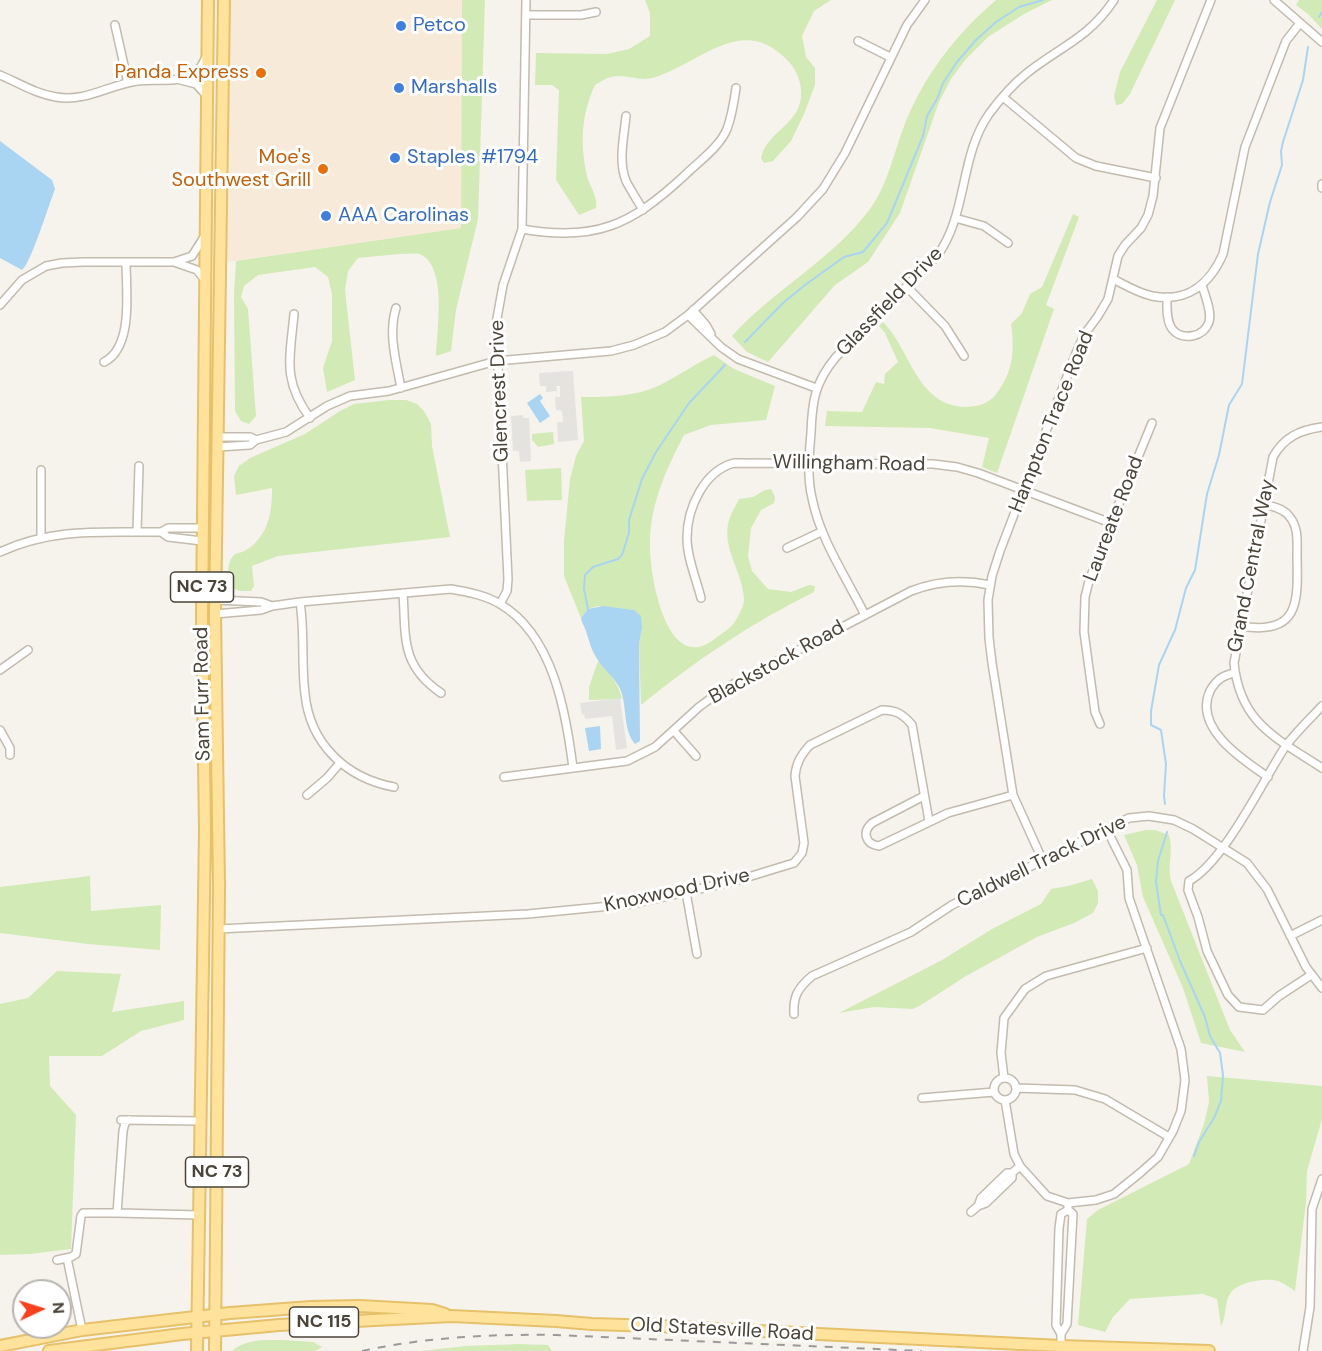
<!DOCTYPE html>
<html>
<head>
<meta charset="utf-8">
<style>
	body { margin:0 }
	#map { position:relative; width:1322px; height:1351px; overflow:hidden; background:#f6f3ec; font-family:"DM Sans",sans-serif }
	canvas { display:block }
	.north { position:absolute; left:12px; top:1279px; width:60px; height:60px; box-sizing:border-box; background:#fff; border:2px solid #b7b4b0; border-radius:50%; rotate:86deg; font-size:16px; font-weight:700; line-height:24px; text-align:center; color:#4b4439 }
	.north::after { content:''; display:block; margin:auto; width:21px; height:27px; background:#fc3f1d; clip-path:polygon(50% 0,100% 100%,50% 72%,0 100%) }
</style>
</head>
<body>
<div id="map">
<canvas width="1322" height="1351"></canvas>
<div class="north">N</div>
</div>
<script>
const c = document.querySelector('canvas').getContext('2d');
c.lineJoin = 'round';
function fillPath(path, color) { c.fillStyle = color; c.fill(path, 'evenodd'); }
function stroke(path, color, width, dash) { c.strokeStyle = color; c.lineWidth = width; c.lineCap = dash ? 'butt' : 'round'; c.setLineDash(dash || []); c.stroke(path); }
function write(font, color, halo, rows, align = 'center') {
  c.font = font + ' "DM Sans",sans-serif'; c.lineWidth = 6; c.setLineDash([]); c.textBaseline = 'middle'; c.strokeStyle = halo; c.fillStyle = color; for (const [text, x, y, turn = 0] of rows) {
    c.save(); c.translate(x, y); c.rotate((+turn || 0) * Math.PI / 180); c.textAlign = isNaN(turn) ? turn : align; if (halo) c.strokeText(text, 0, 0); c.fillText(text, 0, 0); c.restore();
  }
}
fillPath(new Path2D(`
	M225,0H462L461,228L220,263Z`), '#f7ead8');
fillPath(new Path2D(`
	M462,0H485L478,219L456,310L451,351L436,356C437,332 448,264 419,254C413,252 369,257 358,258L348,271L345,290L355,380L327,392L323,368L332,341V294L328,277L315,267L258,275L244,286L241,297L248,309L256,416L249,424L241,421L235,411L234,294L236,261L461,228Z
	M645,0H831L814,11L802,36L806,57L815,68V85L804,114L791,141L773,161L764,163L761,158C766,134 794,126 800,103C804,89 798,71 788,61C742,11 699,65 652,78C639,82 624,73 611,77C606,78 600,82 595,85C581,115 580,144 587,176C590,187 598,197 596,208L579,215L556,180L559,90L552,85H535L536,53L607,54L629,49L650,36V13Z
	M996,0H1052L1024,14L988,37L966,59L951,79L939,102L900,213L868,262L835,285L768,362L747,352L732,336C773,290 832,260 870,209C887,186 893,156 903,129C922,78 955,35 996,0Z
	M1157,0H1175L1130,94L1122,104L1116,105L1114,96L1120,72Z
	M1299,0H1322V29L1308,14L1296,5Z
	M1073,214L1079,217L1046,305L1054,309L997,473L982,467L989,438L930,428L825,426L827,411L862,412L876,382L884,384L885,374L898,362L885,333L879,326L883,322C911,350 916,404 964,407C977,407 989,404 997,393C1013,372 1015,350 1011,324L1022,313L1030,294L1042,287Z
	M714,355L734,369L775,386L766,420L711,425L684,435C667,468 652,500 650,538C648,567 664,674 712,641C719,635 731,629 736,620C739,615 744,606 744,599C743,572 721,548 729,520C731,513 736,506 739,499L753,497L765,490L771,489L775,497L774,503L761,510L751,528L748,556L752,571L768,589L791,592L809,585L815,586L814,592C751,623 695,661 641,705L639,644L642,627L634,610L598,606L588,609L581,618L564,576V541L570,479L576,456L584,441L581,397C608,397 639,397 664,383C681,374 697,363 714,355Z
	M389,400H406L417,404L424,411L431,424L432,446L450,537L278,556L252,566L254,586L251,591C245,591 237,592 233,587C226,580 227,563 233,556C237,552 242,553 246,550C254,546 261,537 265,529C271,516 272,503 272,488L236,495L234,476L239,466L250,458L305,434L340,411L354,404Z
	M553,432L554,444L538,447L532,440V434Z
	M561,468L562,500L527,501L525,470Z
	M598,661C608,671 619,684 622,699L589,700V687Z
	M1146,830H1155L1169,835C1174,851 1167,865 1171,881L1230,1030L1245,1052L1201,1043L1183,988L1143,897L1137,865L1124,835Z
	M90,876L91,911L161,905L160,950L88,944L0,933V887Z
	M1092,879L1098,891V903L1093,913L1074,923L1037,937L966,976L921,1005L913,1009L874,1007L839,1013L942,960L992,929L1041,904L1051,889L1068,886Z
	M57,971L121,974L112,1012L184,1001V1020L141,1031L102,1056H49L50,1086L76,1115L71,1249L30,1254L0,1255V1004L28,998Z
	M1207,1076L1322,1086V1119L1307,1171L1306,1202L1295,1291C1290,1288 1284,1283 1278,1281C1267,1277 1236,1282 1230,1294C1224,1303 1227,1316 1221,1326L1217,1299L1203,1294L1130,1299L1113,1317L1105,1332L1078,1325L1087,1219L1098,1210L1189,1164L1204,1124L1209,1102Z
	M281,1340L313,1342L322,1347L315,1351H232C246,1339 263,1340 281,1340Z
	M519,1344L548,1345L552,1351H420L467,1346Z`), '#d2eab5');
fillPath(new Path2D(`
	M573,371L578,440L558,442L557,422H563L562,411L556,410L555,397H560V386H556L557,391L546,392V386H540L539,373Z
	M523,415V418H529L531,461L520,462L519,451H513L511,416Z
	M620,698L627,748L616,750L612,716L585,719L584,714L582,715L580,703Z`), '#e5e3e0');
fillPath(new Path2D(`
	M0,141L52,180L55,189C49,204 31,263 22,270L0,258Z
	M540,394L543,398L540,401L550,416L540,423L527,403Z
	M603,606L634,610L641,616L642,628L639,644L640,741L635,744C623,730 627,708 621,691C616,678 602,669 596,657C589,646 588,633 582,622L581,618L588,609Z
	M600,726L601,749L589,751L585,728Z`), '#a9d4f2');
stroke(new Path2D(`
	M1319,17L1322,12
	M745,342L783,303L805,285L844,257L863,252L887,223L923,136L927,116L937,99L943,83L957,62L976,40L996,22L1019,7L1043,0
	M588,609L584,589L585,575L593,567L618,559L622,555L629,533V520L642,479L656,452L689,403L725,365
	M1165,804L1164,796L1166,764L1161,730L1151,725V711L1159,665L1175,630L1186,588L1195,570L1207,494L1219,455L1229,405L1242,384L1258,254L1270,202L1282,165L1281,151L1283,142L1303,80L1308,47
	M1167,832L1158,861L1156,882L1161,915H1163L1180,961L1205,1017L1210,1036L1220,1053L1223,1075L1221,1101L1214,1118L1199,1142L1194,1156`), '#a9d4f2', 2);
const street = new Path2D(`
	M1274,0L1322,42
	M526,15H581L596,12
	M115,25L128,83
	M858,41L890,57
	M0,75C19,83 36,94 56,97C86,102 109,85 137,81C155,79 175,83 192,75C199,71 202,65 206,57
	M177,79L196,84L207,96
	M1003,97L1076,158L1096,166L1156,178
	M626,116C624,137 618,161 626,181C631,191 638,201 643,210
	M1322,184V188
	M955,218L984,226L1008,243
	M522,229C595,242 631,225 684,176C698,162 719,148 727,129C732,116 734,102 736,88
	M174,262L197,270L204,279
	M1113,279C1125,285 1138,293 1152,296C1187,303 1210,284 1223,254L1245,147L1286,41L1300,23
	M907,287L945,326L964,356
	M1167,297C1167,307 1166,322 1173,330C1183,341 1204,337 1209,322C1212,311 1205,296 1202,285
	M0,305L22,280L46,266L62,263L83,262H174L192,256L204,237
	M396,308C388,334 396,361 401,388
	M693,310L706,325L711,334
	M294,314C290,358 282,380 310,418
	M688,315L721,347L738,359L816,388
	M104,362C134,347 126,290 126,262
	M1322,427C1300,430 1284,437 1273,457L1234,663C1240,723 1276,738 1322,768
	M218,437H250L256,440
	M218,447L250,445L256,440L286,432L327,406L350,396L389,391L496,361L611,351L634,345L665,332L688,315L797,217L823,189L845,153L907,25L925,0
	M41,470V537
	M137,532L139,466
	M161,532L168,537L202,541
	M787,548L821,532
	M0,552C55,527 103,533 161,532L168,528H203
	M403,593C406,637 400,665 441,693
	M701,598C696,578 687,558 687,538C687,508 704,471 734,463L933,464L957,467L978,473L1111,523
	M216,600L261,602L272,606
	M300,602C305,634 301,663 305,694C310,744 346,778 394,787
	M500,604L507,591L508,579L496,324L503,285L522,229L526,0
	M215,614L261,610L272,606L300,602L451,589C468,592 485,595 500,604C553,635 566,712 573,768
	M865,615C846,577 820,539 812,498C807,477 809,455 811,433C812,401 815,382 836,357L937,256C968,214 959,157 989,114C1000,99 1012,85 1027,73C1061,46 1088,39 1114,0
	M1241,626C1300,636 1298,601 1297,556C1297,543 1299,527 1289,516C1283,508 1273,507 1265,504
	M0,670L28,650
	M1235,673C1223,675 1216,680 1210,691C1193,728 1243,760 1268,777
	M1100,724L1095,712L1084,632L1085,597L1089,581L1111,523L1152,423
	M0,730L10,748V755
	M674,731L696,756
	M504,777L627,761L655,747L699,707L722,690L911,591C937,581 962,579 990,585
	M307,795L327,778L340,763
	M924,796L872,823C862,832 865,844 879,846L948,813L1013,795
	M1042,859L1013,795L992,663L989,638L988,600L992,576L1000,551L1076,353L1084,335L1098,316L1108,299L1118,256L1125,245L1141,228L1148,215L1153,196L1160,128L1211,0
	M686,892L697,954
	M218,929L528,914L631,904L735,881L794,863L802,853L804,843L795,776C796,763 801,755 810,745L882,710C896,710 903,714 912,725L929,821
	M1290,936L1322,920
	M1311,975L1279,996L1263,1010L1239,1007L1228,995L1207,951L1198,917L1188,890L1189,881C1224,862 1262,782 1285,747C1295,733 1310,719 1322,706
	M794,1014C793,996 798,988 812,976L911,932L952,905L1129,818L1149,816L1174,820L1193,829L1247,863L1267,889L1306,967L1322,988
	M1004,1078L1001,1053L1004,1018L1025,989L1046,976L1147,948
	M994 1089a11 11 0 1 1 22 0a11 11 0 1 1-22 0Z
	M1016,1088L1075,1090L1105,1099L1169,1137
	M922,1098L994,1092
	M1005,1100L1014,1154L1020,1166L1047,1196L1068,1203L1096,1200L1114,1194L1140,1173L1158,1157L1173,1131L1181,1111L1185,1080L1181,1049L1129,898L1127,870L1106,828
	M121,1120L201,1121
	M978,1206L981,1198L1007,1173H1012L1020,1166
	M971,1212L978,1206L986,1203L1012,1178V1173
	M117,1213L199,1215
	M67,1258L82,1330
	M57,1260L71,1257L76,1254L81,1216L83,1213H117L123,1131L125,1123L129,1120
	M1061,1334L1067,1324L1073,1214L1068,1210V1206
	M1061,1346V1334L1056,1325L1059,1228L1061,1214L1068,1210
	M1303,1351L1310,1307L1312,1209L1322,1179`);
const primary = new Path2D(`
	M0,1346L82,1330L230,1313L311,1307L360,1306L432,1310L445,1314
	M49,1351L182,1334L279,1325L451,1316L556,1321L592,1324L657,1326L1061,1346L1209,1351
	M197,1351L205,831L202,617L208,0
	M215,1351L219,885L215,614L224,0`);
stroke(street, '#c2bbae', 10);
stroke(primary, '#e6c16a', 14);
stroke(street, '#fff', 7);
stroke(primary, '#ffe39c', 10);
stroke(new Path2D(`
	M362,1351C428,1337 489,1334 556,1335L922,1351`), '#9a9a9a', 2, [8, 8]);
for (const [x, y, r, color] of [
	[401,26,6,"#3f7fe0"],
	[261,73,6,"#e8710a"],
	[399,88,6,"#3f7fe0"],
	[395,158,6,"#3f7fe0"],
	[323,169,6,"#e8710a"],
	[326,216,6,"#3f7fe0"]
]) { const dot = new Path2D(); dot.arc(x, y, r, 0, 2 * Math.PI); c.fillStyle = color; c.fill(dot); stroke(dot, '#fff', 2); }
for (const [x, y, w] of [
	[202,587,63],
	[217,1172,63],
	[324,1322,69]
]) { const box = new Path2D(); box.roundRect(x - w / 2, y - 15, w, 30, 4.5); c.fillStyle = '#fff'; c.fill(box); stroke(box, '#4b4439', 1.5); }
write('bold 18px', '#4b4439', null, [
	["NC 73",202,587],
	["NC 73",217,1172],
	["NC 115",324,1322]
]);
write('20px', '#366cbe', '#fff', [
	["Petco",413,26],
	["Marshalls",411,88],
	["Staples #1794",407,158],
	["AAA Carolinas",338,216]
], 'left');
write('20px', '#c56008', '#fff', [
	["Panda Express",249,73],
	["Moe's",311,158],
	["Southwest Grill",311,181]
], 'right');
write('20px', '#4b4439', '#fff', [
	["Glassfield Drive",890,302,-46],
	["Glencrest Drive",500,391,-92],
	["Hampton Trace Road",1052,422,-68],
	["Willingham Road",849,464,1],
	["Laureate Road",1114,519,-69],
	["Grand Central Way",1252,566,-79],
	["Blackstock Road",777,663,-29],
	["Sam Furr Road",203,694,-91],
	["Caldwell Track Drive",1042,862,-26],
	["Knoxwood Drive",677,891,-12],
	["Old Statesville Road",722,1330,3]
]);
</script>
</body>
</html>
